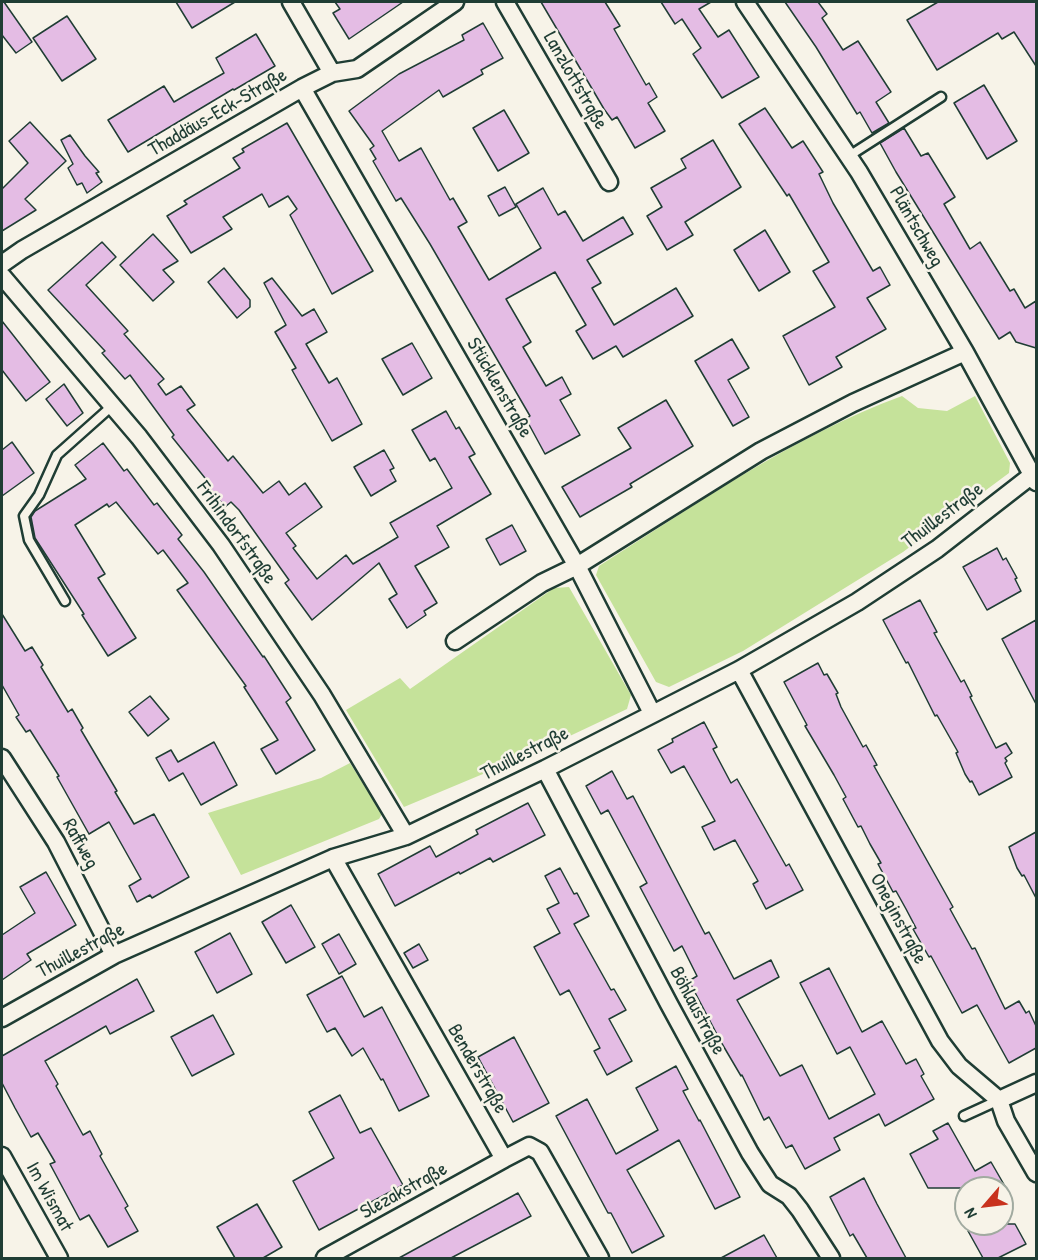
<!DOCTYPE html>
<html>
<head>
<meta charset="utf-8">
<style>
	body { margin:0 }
	#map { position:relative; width:1038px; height:1260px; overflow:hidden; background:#f7f3e8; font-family:"Patrick Hand",sans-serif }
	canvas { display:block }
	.frame { position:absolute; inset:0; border:3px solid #1f3d34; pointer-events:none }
	.north { position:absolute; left:954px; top:1176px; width:60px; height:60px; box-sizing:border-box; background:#f7f3e8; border:2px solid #a1aaa0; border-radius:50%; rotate:242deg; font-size:16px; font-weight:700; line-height:24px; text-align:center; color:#1f3d34 }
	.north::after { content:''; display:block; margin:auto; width:21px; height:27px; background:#c8321e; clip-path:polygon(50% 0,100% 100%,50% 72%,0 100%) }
</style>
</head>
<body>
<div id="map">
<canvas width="1038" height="1260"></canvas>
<div class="frame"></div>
<div class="north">N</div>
</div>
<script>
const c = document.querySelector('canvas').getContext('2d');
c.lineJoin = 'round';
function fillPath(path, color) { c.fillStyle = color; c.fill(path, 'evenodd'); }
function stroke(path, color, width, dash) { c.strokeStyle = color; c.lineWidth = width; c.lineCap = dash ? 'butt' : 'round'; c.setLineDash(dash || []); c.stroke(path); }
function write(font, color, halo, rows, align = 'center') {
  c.font = font + ' "Patrick Hand",sans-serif'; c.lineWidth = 5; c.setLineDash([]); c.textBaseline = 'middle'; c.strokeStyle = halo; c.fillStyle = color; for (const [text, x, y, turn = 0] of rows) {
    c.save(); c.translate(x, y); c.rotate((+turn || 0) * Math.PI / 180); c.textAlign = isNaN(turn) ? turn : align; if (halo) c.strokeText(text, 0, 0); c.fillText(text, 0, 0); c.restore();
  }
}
fillPath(new Path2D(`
	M902,396L918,408L947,411L975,396L1010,463L1009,473L903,552L743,651L669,687L656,682L596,575L599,566C697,504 793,436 902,396Z
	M569,587L631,695L627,709L538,751L404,807L346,710L400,678L410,689L554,588Z
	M350,763L382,814L379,819L241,875L208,813L321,778Z`), '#c5e29a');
const building = new Path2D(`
	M2,2H4L32,42L16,53L2,35Z
	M176,2H235L192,28Z
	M335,2H403L349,39L333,13L340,9Z
	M541,2H605L620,26L614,29L646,85L649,83L657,97L648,103L665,131L635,148L617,117L612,120L604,109Z
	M661,2H711L699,9L718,37L729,30L759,77L722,98L693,54L701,48L682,19L675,24Z
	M785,2H818L827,14L822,18L843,50L858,41L891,92L876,102L889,123L872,133L860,112L857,114L816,47Z
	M938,2H1036V66L1014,32L1002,39L998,33L937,70L907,20Z
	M67,16L96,59L62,81L33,38Z
	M483,23L503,58L481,70L483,74L443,97L439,90L382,131L399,161L421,148L450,200L453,198L467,222L458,227L489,280L541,248L516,204L543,188L558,215L565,211L583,241L623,217L633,234L587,260L601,283L592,288L614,325L676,288L693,316L623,357L616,346L593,359L576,331L586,325L555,272L506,299L531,342L523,347L546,386L562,377L571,394L560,400L580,435L545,454L526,419L530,416L430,244L401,198L396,201L373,161L376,159L370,149L374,146L349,111L399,74L464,40L462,35Z
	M256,34L275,66L234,90L233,89L128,152L108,120L164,86L174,102L191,92L224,73L216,58Z
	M984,85L1017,141L987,159L954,103Z
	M765,108L792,148L803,141L823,172L819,174L833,203L873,271L880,267L890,285L867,298L886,329L836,357L842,367L809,385L783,336L835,307L813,271L829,262L789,194L787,196L739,124Z
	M504,110L529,153L498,171L473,128Z
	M30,122L66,161L25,199L36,210L2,231V189L28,163L9,141Z
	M287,123L373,271L332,294L290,215L297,209L288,196L269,207L262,194L223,217L232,229L191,253L167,216L187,204L184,201L240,168L233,158L244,152L242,149Z
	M904,128L921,156L928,153L955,197L944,204L970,249L980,242L1010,291L1014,289L1025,308L1036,301V348L1016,342L1010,332L999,339L896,172L880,143Z
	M70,135L85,156L99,172L96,173L102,182L87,193L82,183L77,185L68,168L73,164L61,140Z
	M713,140L741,187L685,222L693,235L667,250L647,216L662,207L651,188L686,168L681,159Z
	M505,187L516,207L499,216L488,196Z
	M765,230L790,272L759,291L734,250Z
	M153,234L178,261L163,270L174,282L153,301L120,265Z
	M102,242L116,257L86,285L128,331L124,334L164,379L158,384L166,395L181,386L195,405L187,410L228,461L233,456L263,493L279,481L289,495L305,483L322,507L286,533L296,546L293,548L317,579L346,555L353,564L398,537L390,523L452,488L435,458L430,461L412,430L446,411L456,429L459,427L475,454L469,457L491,494L437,526L449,547L415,566L437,603L424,611L426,615L407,628L389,599L397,594L379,563L312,620L285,583L289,580L239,510L231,502L225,507L206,484L209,483L172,437L174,435L130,375L125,379L102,353L105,351L48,290Z
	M224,268L250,300V307L237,318L208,282Z
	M272,278L302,316L314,309L327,332L306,344L329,383L337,378L362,424L332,441L292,370L296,368L275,332L286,325L264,283Z
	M2,321L50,382L26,401L2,370Z
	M732,339L749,368L728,380L749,417L733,426L695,361Z
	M412,343L432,378L403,395L382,359Z
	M64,384L83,413L67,426L46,399Z
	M666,400L693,446L630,484L632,487L580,517L562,487L631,448L618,428Z
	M12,442L34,473L2,496V450Z
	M103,443L124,471L127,469L154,505L157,503L182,535L178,539L204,572L263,657L264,656L291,698L286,702L315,750L276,774L261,749L278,740L244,687L246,686L177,590L188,583L163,550L158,554L116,502L109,507L107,504L75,525L105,574L98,578L136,638L108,656L82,615L84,614L35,538L31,517L35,511L86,479L75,465Z
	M384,450L394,468L390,470L396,481L371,496L354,467Z
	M512,525L526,551L500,565L486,539Z
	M997,548L1003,560L1006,558L1017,578L1015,579L1021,591L987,610L963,567Z
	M920,600L937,632L934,633L961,682L964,680L972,696L970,697L996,748L1006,743L1012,753L1005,758L1007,761L1005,763L1012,777L979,795L972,781L970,782L965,774L956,753L958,752L937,715L935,716L908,662L906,663L883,620Z
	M2,614L25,651L32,647L43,665L41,667L68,712L72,709L83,728L81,730L117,791L115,792L134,824L154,814L189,877L152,898L150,895L137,902L129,886L141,879L109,822L89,834L57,777L59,776L30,730L26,732L16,717L19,715L2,685Z
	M1036,620V704L1002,639Z
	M818,663L824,675L827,674L838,693L836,694L841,707L863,747L866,745L877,765L874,766L943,889L953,907L950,909L972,949L975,948L1005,1009L1019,1001L1026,1013L1029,1011L1036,1026V1048L1009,1063L977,1005L962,1013L931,956L929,957L913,929L916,928L906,909L896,891L893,892L878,864L881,863L870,844L861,826L858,827L843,799L846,797L834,775L805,726L807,725L784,682Z
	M150,696L169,719L148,736L129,712Z
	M704,722L717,747L713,749L731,783L737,779L786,866L789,864L803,890L766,909L753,884L758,881L735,840L714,850L702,827L715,821L684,766L671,773L658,750L673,742L672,739Z
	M214,742L237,785L201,805L183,773L169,781L156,758L171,750L178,762Z
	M612,771L627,799L633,796L705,934L709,932L734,979L771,960L779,977L737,1000L780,1076L802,1065L829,1119L875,1094L850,1047L837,1054L800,983L829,968L862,1032L882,1021L906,1064L916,1059L924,1074L921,1076L934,1099L885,1126L879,1114L834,1138L840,1150L805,1169L792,1145L786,1148L769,1117L764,1120L742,1075L741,1076L721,1042L689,981L697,976L682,946L674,951L640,887L647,883L608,810L601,814L586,786Z
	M528,803L545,835L493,862L490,858L460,874L459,872L395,906L378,874L430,846L436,857L478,834L476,830Z
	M1036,832V898L1024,875L1022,876L1017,868L1009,847Z
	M560,868L574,894L577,893L589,916L574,924L611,990L614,989L626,1010L609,1019L632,1061L607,1075L594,1051L600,1048L569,990L560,995L534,947L560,933L547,909L559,903L545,876Z
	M46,872L76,925L27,954L31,960L2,980V935L35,913L20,887Z
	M291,905L315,947L286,963L262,922Z
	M230,933L252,974L217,993L195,952Z
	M339,934L356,964L339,974L322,944Z
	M419,944L428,960L413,968L404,953Z
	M342,976L364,1017L382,1007L429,1096L399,1111L383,1079L381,1080L363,1048L352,1056L335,1028L327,1032L307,995Z
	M137,979L154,1011L110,1034L106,1026L45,1061L58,1084L56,1086L83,1135L90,1131L102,1154L100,1156L128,1206L125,1208L138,1231L108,1247L89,1215L80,1220L50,1164L55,1162L38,1133L31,1137L15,1108L2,1083V1056Z
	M213,1015L234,1054L192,1076L171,1037Z
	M514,1037L549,1103L513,1122L478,1057Z
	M676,1066L688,1089L683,1091L699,1121L700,1120L740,1197L715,1209L679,1140L627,1170L664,1236L632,1253L611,1213H608L556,1116L587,1099L616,1154L658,1130L636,1088Z
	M340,1095L360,1133L371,1128L403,1185L319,1230L293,1181L334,1158L309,1112Z
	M948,1123L975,1171L991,1162L1006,1188H928L910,1154L938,1139L933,1131Z
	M864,1178L877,1204L906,1258H867L853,1234L850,1236L830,1197Z
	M518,1193L531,1216L451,1258H399Z
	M257,1204L282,1247L263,1258H235L217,1227Z
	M981,1224H1015L1026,1244L998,1258H983L968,1231Z
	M764,1235L777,1258H721Z`);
fillPath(building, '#e4bce4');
stroke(building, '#1f3d34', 1.5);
const service = new Path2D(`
	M849,156L941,97
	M65,601L29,540L24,516L39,495L57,455L112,406
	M964,1116L999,1100`);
const minor = new Path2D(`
	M291,2L332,73
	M505,2L609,182
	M745,2L859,172L965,352L1036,482
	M302,88L577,566L652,713
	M2,264L22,250L302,88L332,73L357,69L455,2
	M2,276L139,437L221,545L322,695L406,836
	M455,641L542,583L577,566L761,451L853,403L965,352
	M739,670L940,1041L959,1066L999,1100L1006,1121L1036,1173
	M2,758L56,842L114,955
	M545,769L669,1004L750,1153L770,1184L789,1196L800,1210L831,1258
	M333,858L504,1159L529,1146L540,1152L600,1258
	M2,1018L114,955L333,858L406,836L545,769L739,670L857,602L937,549L1036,472
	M999,1100L1036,1083
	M2,1156L59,1258
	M325,1258L504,1159`);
stroke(service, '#1f3d34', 13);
stroke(minor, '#1f3d34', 21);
stroke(service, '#f7f3e8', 8);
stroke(minor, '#f7f3e8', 16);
write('20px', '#1f3d34', '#f7f3e8', [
	["Lanzlottstraße",575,81,60],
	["Thaddäus-Eck-Straße",218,113,-30],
	["Pläntschweg",916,227,60],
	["Stücklenstraße",499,388,60],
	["Thuillestraße",943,516,-37],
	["Frihindorfstraße",236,533,54],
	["Thuillestraße",525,754,-27],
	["Raffweg",80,844,61],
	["Oneginstraße",898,919,62],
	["Thuillestraße",81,951,-28],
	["Böhlaustraße",697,1011,62],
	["Benderstraße",477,1069,60],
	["Slezakstraße",404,1191,-29],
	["Im Wismat",49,1197,61]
]);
</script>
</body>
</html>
